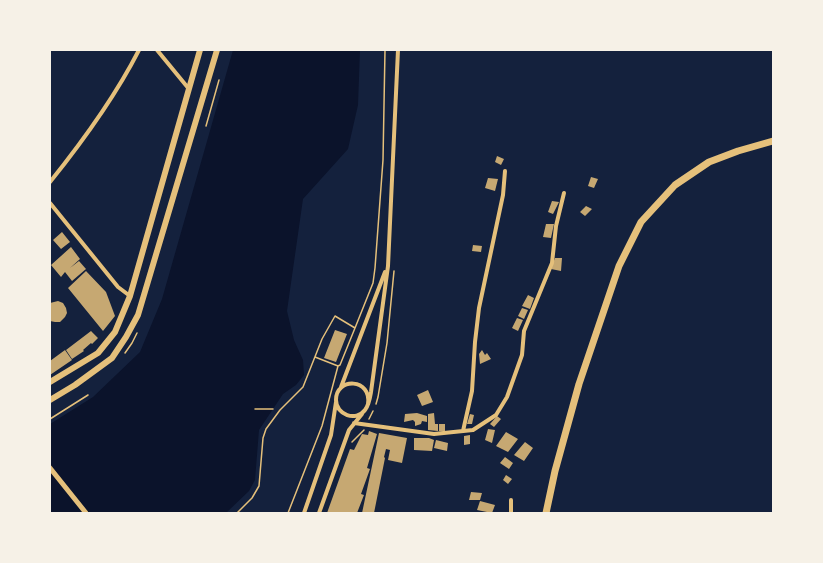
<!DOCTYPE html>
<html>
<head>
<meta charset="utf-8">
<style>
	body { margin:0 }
	#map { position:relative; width:823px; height:563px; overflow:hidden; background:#14213d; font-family:Roboto,sans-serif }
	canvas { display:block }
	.frame { position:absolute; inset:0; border:51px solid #f6f1e7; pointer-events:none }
</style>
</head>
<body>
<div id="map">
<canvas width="823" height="563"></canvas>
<div class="frame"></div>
</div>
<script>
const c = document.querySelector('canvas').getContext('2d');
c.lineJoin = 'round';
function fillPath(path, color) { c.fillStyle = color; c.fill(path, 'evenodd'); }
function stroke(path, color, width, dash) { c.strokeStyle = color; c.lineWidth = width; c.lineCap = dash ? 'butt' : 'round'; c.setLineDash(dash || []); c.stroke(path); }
fillPath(new Path2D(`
	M233,50H360L358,105L348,149L303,199L287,311L294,340L303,360L304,375L296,385L283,394L259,430L255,480L249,491L226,513H50V424L93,397L140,352L162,299Z`), '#0b132b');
fillPath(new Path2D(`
	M497,156L504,159L501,165L495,162Z
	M591,177L598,179L594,188L588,186Z
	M488,178L498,179L495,191L485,188Z
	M552,201L559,202L553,214L548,212Z
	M586,206L592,209L585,216L580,212Z
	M546,224H554L551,238L543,237Z
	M62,232L70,242L61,249L53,240Z
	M473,245L482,246L481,252L472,251Z
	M71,247L80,259L70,268L79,261L86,269L72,281L65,272L61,277L51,265Z
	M555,258H562L561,271L551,269Z
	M86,271L106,292L115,316L103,331L68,288Z
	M528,295L534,298L530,309L522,306Z
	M58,301L63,303L66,308L67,313L65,317L60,322H55L50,321V303Z
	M522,308L528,310L524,319L518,316Z
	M517,318L523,320L518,331L512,328Z
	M335,330L347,334L336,362L324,358Z
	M91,331L98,338L92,344L91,343L83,350L84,351L72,359L66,350Z
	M65,350L72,360L50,375V361Z
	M482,350L485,355L487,353L491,359L480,364L479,354Z
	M428,390L433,402L422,406L417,395Z
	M417,413L427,416V422L422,421L421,424L415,426V422L413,420L404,422L405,414Z
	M434,413L435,424H428V414Z
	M470,414L474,415L472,424H467Z
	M497,416L501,419L494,427L490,424Z
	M428,424H438V431L428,430Z
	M439,424H445V432L439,431Z
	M488,429L495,430L492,443L485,440Z
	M369,431L377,434L367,468L370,469L361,494L364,495L357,513H327L350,449L354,450L362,434L368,435Z
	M506,432L518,439L508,452L496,446Z
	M379,433L407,438L402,463L388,460L390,450L386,449L384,457L385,458L374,513H362Z
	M470,435V444L464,445V436Z
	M414,438H429L434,440L432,451L414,450Z
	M436,440L448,443L447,451L434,448Z
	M525,442L533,448L524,461L514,455Z
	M505,457L513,463L509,469L500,463Z
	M506,475L512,479L508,484L503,480Z
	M471,492L482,493L480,500H469Z
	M480,501L495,505L492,513L477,510Z`), '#c6a872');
stroke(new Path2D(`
	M206,126L219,80
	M355,328L373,283L375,268L383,160L385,50
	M125,353L132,343L137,333
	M315,357L338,366
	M376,404L378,397L387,343L394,271
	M255,409H273
	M50,419L88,395
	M369,419L373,411
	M352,442L364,430
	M237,513L252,498L259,486L263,438L266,429L280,410L303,387L322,339L335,316L355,328L340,365L338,366
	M288,513L322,426L338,366`), '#e5c07b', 1.5);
stroke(new Path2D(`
	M157,50L189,89
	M50,182C83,141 115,97 139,50
	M50,203L118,287L130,296
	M341,387L385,272
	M368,404C372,378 336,377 336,400C336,415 356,422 365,410C369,405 370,398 371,392L388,266L398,50
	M354,423L434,434L473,430L496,415L507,397L522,355L524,331L552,263L556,226L564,193
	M463,431L472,391L475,342L479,308L503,195L505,171
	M304,513L331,435L336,402
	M319,513L349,430L362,414
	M511,513V500`), '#e5c07b', 4);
stroke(new Path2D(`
	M50,468L86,513`), '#e5c07b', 5);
stroke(new Path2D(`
	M50,382L98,353L115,332L130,296L200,50
	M50,400L75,385L112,358L126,337L138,315L217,50`), '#e5c07b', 6);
stroke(new Path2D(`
	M546,513L555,471L579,384L619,266L641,222L675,185L709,162L738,151L773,141`), '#e5c07b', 7);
</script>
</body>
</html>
